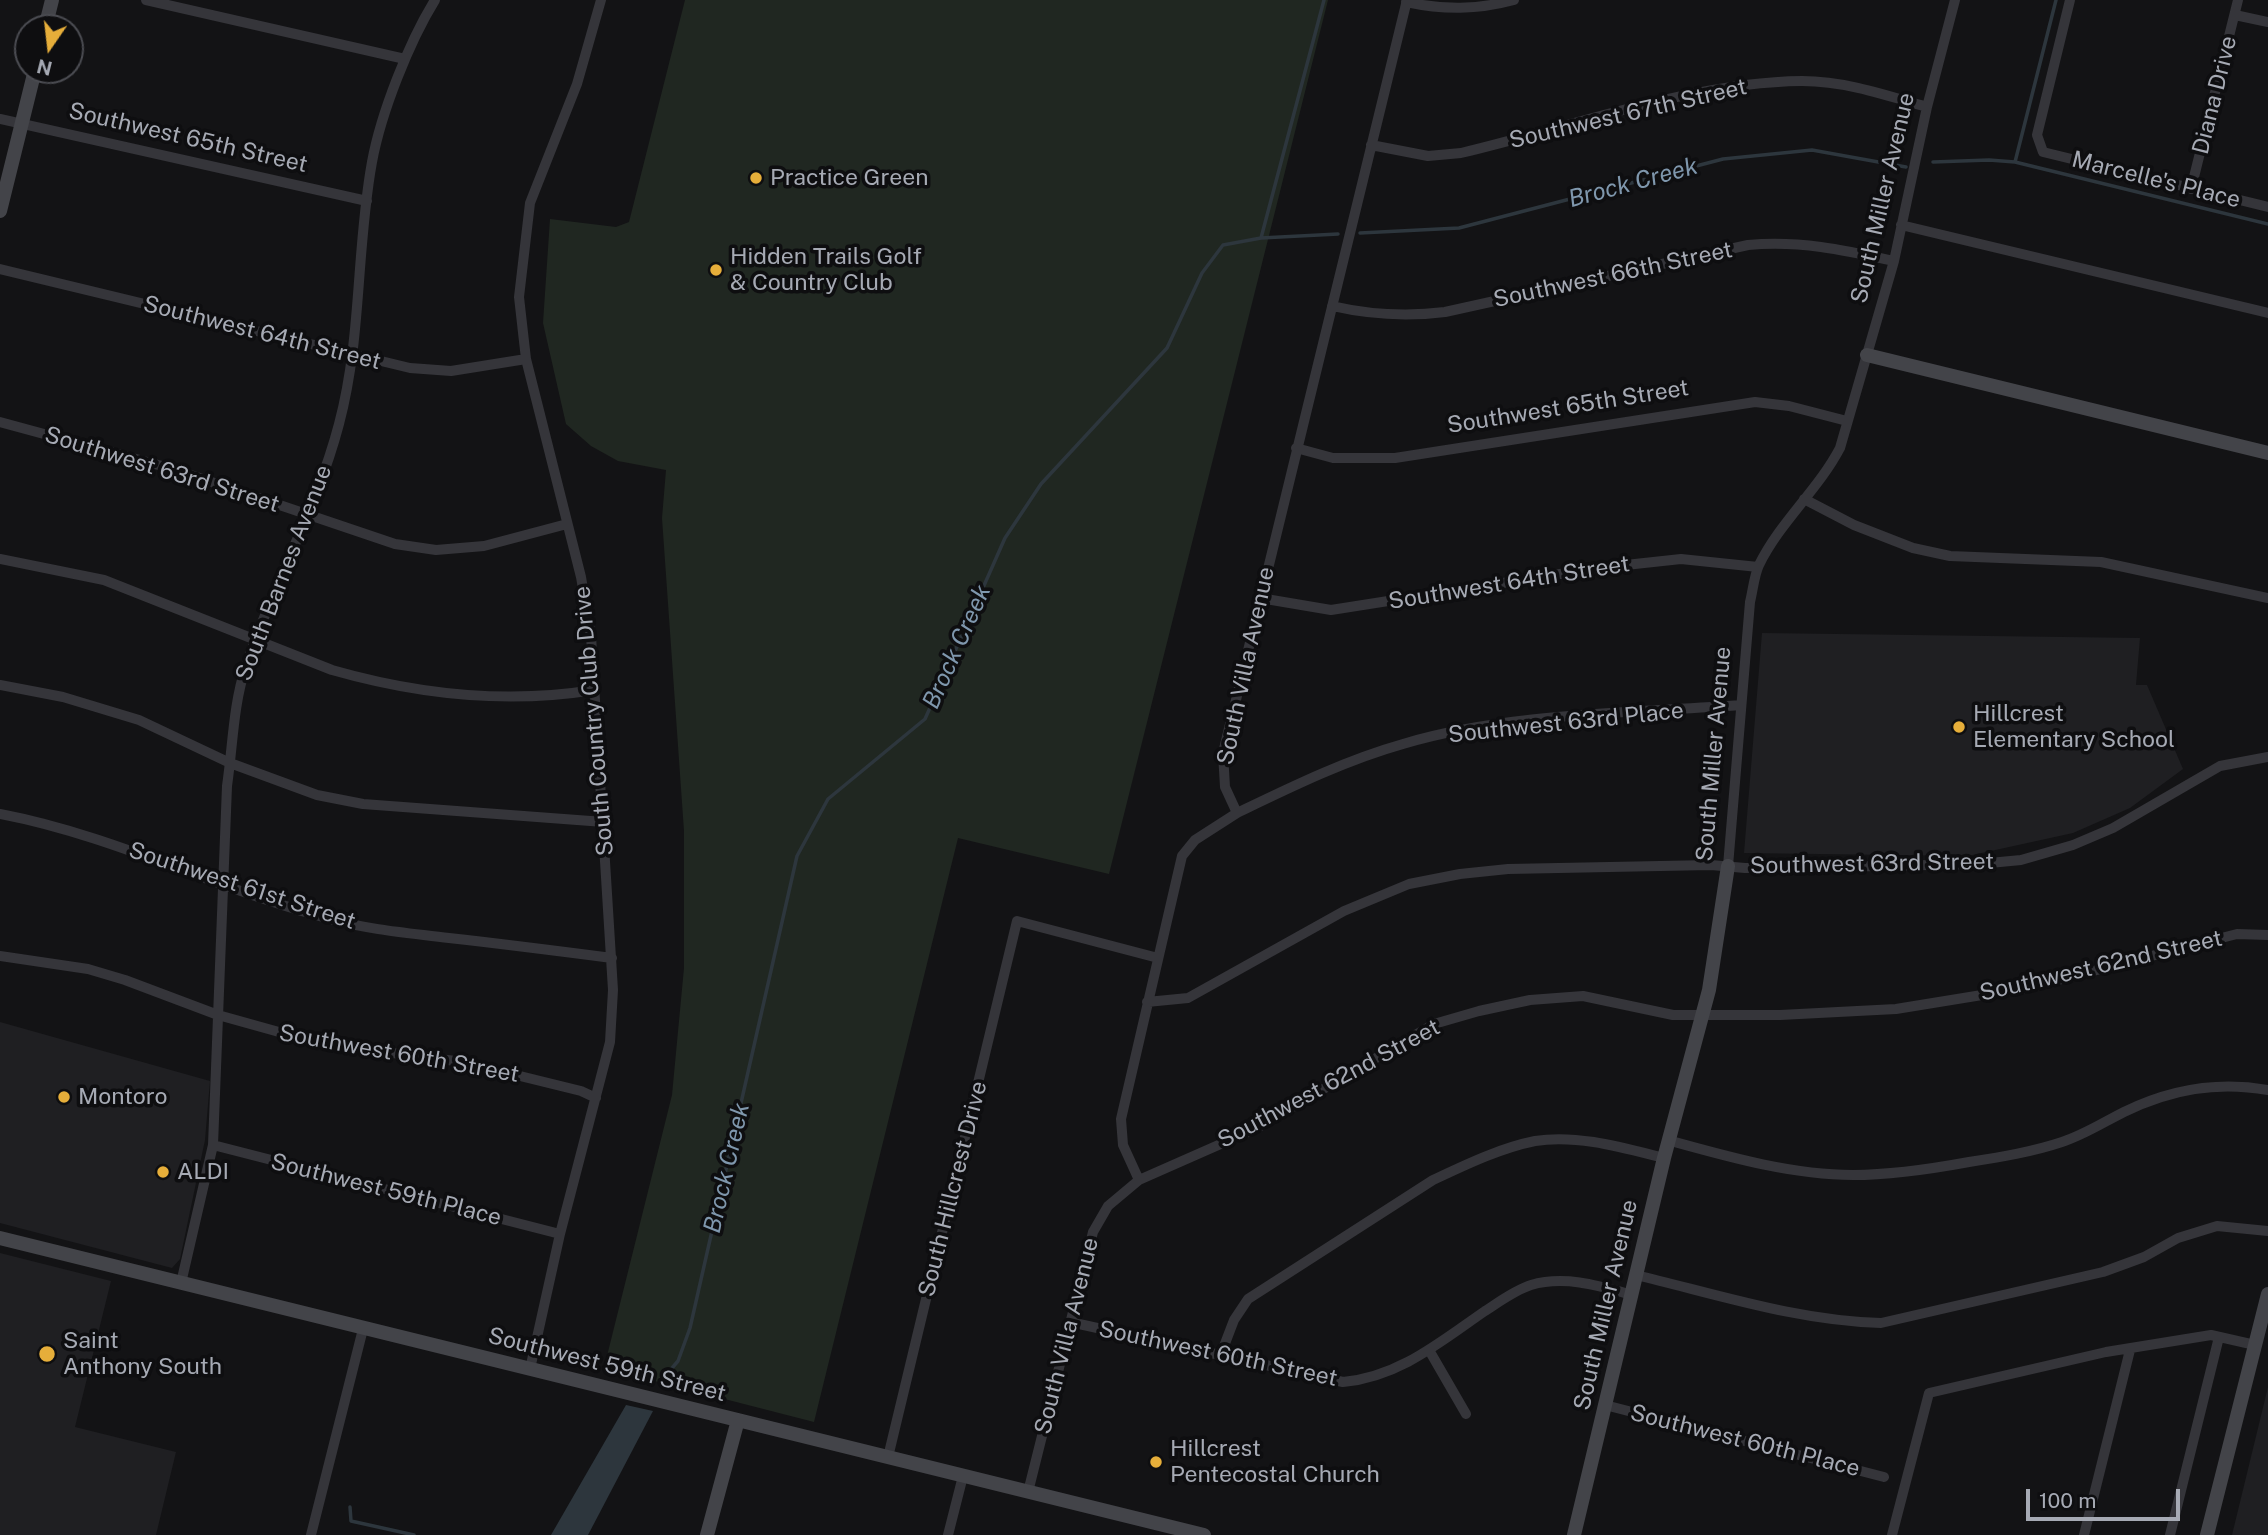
<!DOCTYPE html>
<html>
<head>
<meta charset="utf-8">
<style>
	body { margin:0 }
	#map { position:relative; width:2268px; height:1535px; overflow:hidden; background:#131315; font-family:"Public Sans",sans-serif }
	canvas { display:block }
	.north { position:absolute; left:14px; top:14px; width:70px; height:70px; box-sizing:border-box; background:#0e0e10; border:2px solid #4b4c52; border-radius:50%; rotate:194deg; font-size:19px; font-weight:700; line-height:28px; text-align:center; color:#a6aab4 }
	.north::after { content:''; display:block; margin:auto; width:24px; height:32px; background:#e6ae3a; clip-path:polygon(50% 0,100% 100%,50% 72%,0 100%) }
	.scale { position:absolute; left:2026px; top:1489px; width:154px; height:32px; box-sizing:border-box; border:4px solid #a6aab4; border-top:0; padding-left:9px; font-size:21px; line-height:24px; white-space:nowrap; color:#a6aab4; -webkit-text-stroke:5px #0e0e10; paint-order:stroke }
</style>
</head>
<body>
<div id="map">
<canvas width="2268" height="1535"></canvas>
<div class="north">N</div>
<div class="scale">100 m</div>
</div>
<script>
const c = document.querySelector('canvas').getContext('2d');
c.lineJoin = 'round';
function fillPath(path, color) { c.fillStyle = color; c.fill(path, 'evenodd'); }
function stroke(path, color, width, dash) { c.strokeStyle = color; c.lineWidth = width; c.lineCap = dash ? 'butt' : 'round'; c.setLineDash(dash || []); c.stroke(path); }
function write(font, color, halo, rows, align = 'center') {
  c.font = font + ' "Public Sans",sans-serif'; c.lineWidth = 7; c.setLineDash([]); c.textBaseline = 'middle'; c.strokeStyle = halo; c.fillStyle = color; for (const [text, x, y, turn = 0] of rows) {
    c.save(); c.translate(x, y); c.rotate((+turn || 0) * Math.PI / 180); c.textAlign = isNaN(turn) ? turn : align; if (halo) c.strokeText(text, 0, 0); c.fillText(text, 0, 0); c.restore();
  }
}
fillPath(new Path2D(`
	M1762,633L2140,638L2136,685H2147L2183,769L2130,808L2073,833L1968,856L1744,853Z
	M0,1022L210,1081L205,1140L180,1259L172,1268L0,1223Z
	M0,1253L111,1281L75,1427L176,1452L156,1535H0Z
	M2268,1387V1535H2232Z`), '#1f1f22');
fillPath(new Path2D(`
	M685,0H1328L1109,874L958,838L814,1422L604,1368L672,1095L684,968V831L662,518L666,470L618,461L591,446L566,424L543,323L550,219L616,227L629,222Z`), '#202721');
fillPath(new Path2D(`
	M626,1405L653,1411L588,1535H551Z`), '#2d363d');
stroke(new Path2D(`
	M1933,162L1989,160L2015,162L2268,224
	M2015,162L2056,0
	M1360,233L1459,228L1723,159L1812,150L1906,167
	M1261,238L1324,0
	M661,1381L678,1361L690,1328L797,856L828,799L925,719L1005,538L1041,484L1167,348L1202,273L1223,245L1261,238L1338,234
	M350,1507L351,1521L414,1535`), '#2d363d', 3.5);
stroke(new Path2D(`
	M146,0L405,59
	M2070,0L2037,135L2043,152L2268,207
	M1406,2C1444,10 1477,10 1514,0
	M2235,15L2268,22
	M0,119L367,201
	M1371,145L1428,156L1461,153C1568,128 1692,82 1802,81C1845,81 1886,95 1927,107
	M2191,189L2238,0
	M1901,225L2268,313
	M0,269L410,368L451,371L526,359
	M1332,306C1371,315 1405,317 1445,312L1748,245C1799,240 1844,250 1894,261
	M0,422L173,469L395,544L436,550L484,546L567,524
	M1296,448L1333,458H1395L1755,402L1789,406L1847,421
	M1804,499L1854,525L1913,548L1950,556L2101,562L2268,598
	M0,559L104,580L332,670C416,694 507,704 594,690
	M1260,598L1331,610L1598,568L1681,559L1758,567
	M0,685L63,697L139,720L230,763L317,795L363,804L604,822
	M1237,813C1291,787 1346,760 1403,744C1506,713 1634,713 1741,705
	M0,814C116,836 220,891 334,920C371,930 410,933 449,938C503,944 558,951 612,958
	M1728,866L1750,602C1753,590 1754,576 1759,565C1780,522 1818,490 1840,448L1894,261L1927,107L1955,0
	M0,956L88,969L125,980L218,1015L322,1044L463,1062L581,1091L596,1098
	M1147,1002L1188,998L1344,911L1409,884L1460,874L1508,869L1711,865L1745,868L1833,867L1979,864L2021,860L2073,845L2113,828L2220,766L2268,757
	M1671,1141C1729,1157 1792,1175 1853,1175C1892,1175 1931,1169 1969,1162C2001,1157 2032,1152 2062,1142C2084,1135 2104,1122 2124,1112C2171,1089 2217,1081 2268,1090
	M213,1145L560,1234
	M1139,1180L1257,1128L1434,1024L1479,1011L1530,1000L1583,996L1673,1015H1780L1896,1009L2031,987L2237,934L2268,935
	M1636,1275C1716,1294 1798,1321 1881,1323L2103,1272L2144,1257L2178,1238L2217,1226L2268,1231
	M181,1283L213,1145L227,786C233,745 233,705 246,666C273,584 317,508 339,424C362,338 356,249 372,162C381,113 409,42 435,0
	M1070,1322L1343,1382C1399,1377 1440,1342 1485,1311C1499,1302 1515,1290 1531,1285C1565,1275 1600,1286 1632,1295
	M1429,1350L1466,1414
	M1221,1354L1234,1320L1248,1299L1433,1180C1465,1165 1500,1148 1535,1141C1577,1134 1624,1148 1664,1158
	M530,1369L560,1234L610,1042L613,990L591,636L581,577L526,359L519,297L530,203L577,84L601,0
	M1605,1405L1884,1477
	M888,1457L1017,921L1158,958
	M1028,1492L1093,1232L1108,1206L1139,1180L1123,1145L1121,1119L1182,856L1195,840L1237,813L1225,787L1223,753L1407,0
	M311,1535L363,1329
	M948,1535L963,1476
	M1892,1535L1929,1393L2106,1352L2211,1335L2255,1345
	M2084,1535L2130,1350
	M2170,1535L2219,1337`), '#35353a', 10);
stroke(new Path2D(`
	M45,28L52,0
	M0,211L35,70
	M1867,355L2268,453
	M0,1238L1204,1535
	M707,1535L738,1420
	M1574,1535L1664,1158L1709,990L1728,866
	M2207,1535L2268,1294`), '#434449', 14);
for (const [x, y, r, color] of [
	[756,178,7,"#e6ae3a"],
	[716,270,7,"#e6ae3a"],
	[1959,727,7,"#e6ae3a"],
	[64,1097,7,"#e6ae3a"],
	[163,1172,7,"#e6ae3a"],
	[47,1354,9,"#e6ae3a"],
	[1156,1462,7,"#e6ae3a"]
]) { const dot = new Path2D(); dot.arc(x, y, r, 0, 2 * Math.PI); c.fillStyle = color; c.fill(dot); stroke(dot, '#0e0e10', 2.5); }
write('23px', '#a6aab4', '#0e0e10', [
	["Diana Drive",2215,95,-76],
	["Southwest 67th Street",1628,114,-13],
	["Southwest 65th Street",188,138,13],
	["Marcelle's Place",2156,180,14],
	["South Miller Avenue",1883,198,-77],
	["Southwest 66th Street",1613,275,-12],
	["Southwest 64th Street",262,333,14],
	["Southwest 65th Street",1568,407,-9],
	["Southwest 63rd Street",162,470,17],
	["South Barnes Avenue",284,573,-69],
	["Southwest 64th Street",1509,583,-9],
	["South Villa Avenue",1246,666,-78],
	["South Country Club Drive",594,721,-95],
	["Southwest 63rd Place",1566,723,-6],
	["South Miller Avenue",1714,754,-85],
	["Southwest 63rd Street",1872,864,-1],
	["Southwest 61st Street",242,886,18],
	["Southwest 62nd Street",2101,966,-13],
	["Southwest 60th Street",399,1054,10],
	["Southwest 62nd Street",1329,1084,-28],
	["South Hillcrest Drive",953,1189,-76],
	["Southwest 59th Place",386,1190,14],
	["South Miller Avenue",1606,1305,-77],
	["South Villa Avenue",1067,1336,-76],
	["Southwest 60th Street",1218,1354,12],
	["Southwest 59th Street",607,1365,14],
	["Southwest 60th Place",1745,1441,14]
]);
write('23px', '#a6aab4', '#0e0e10', [
	["Practice Green",770,178],
	["Hidden Trails Golf",730,257],
	["& Country Club",730,283],
	["Hillcrest",1973,714],
	["Elementary School",1973,740],
	["Montoro",78,1097],
	["ALDI",177,1172],
	["Saint",63,1341],
	["Anthony South",63,1367],
	["Hillcrest",1170,1449],
	["Pentecostal Church",1170,1475]
], 'left');
write('italic 24px', '#7f97ad', '#0e0e10', [
	["Brock Creek",1633,183,-15],
	["Brock Creek",957,647,-66],
	["Brock Creek",727,1168,-77]
]);
</script>
</body>
</html>
